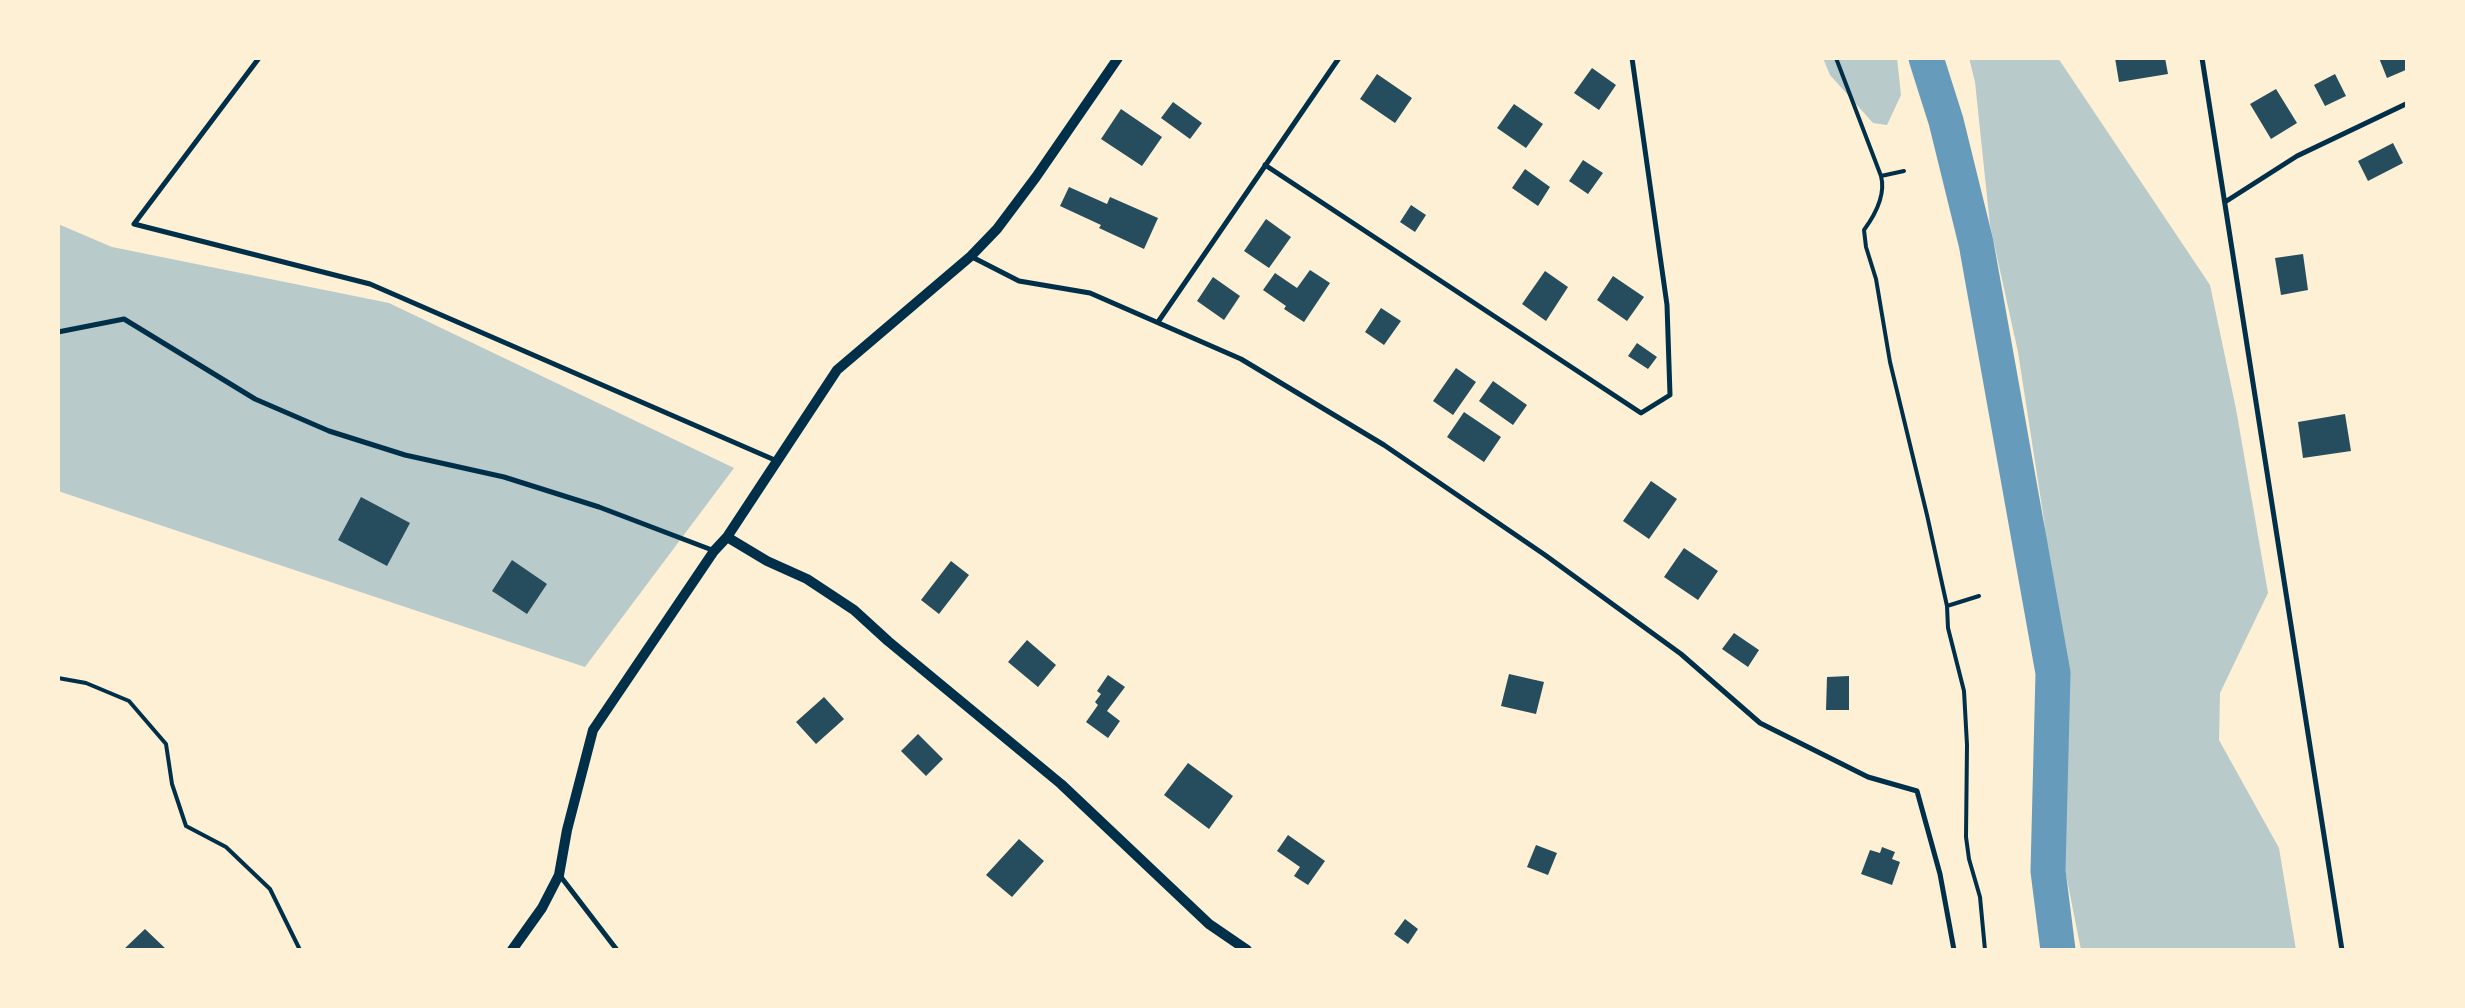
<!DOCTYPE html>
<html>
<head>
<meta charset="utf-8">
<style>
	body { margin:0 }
	#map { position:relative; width:2465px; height:1008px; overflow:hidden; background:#fdf0d5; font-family:Bitter,serif }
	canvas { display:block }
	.frame { position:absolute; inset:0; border:60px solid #fdf0d5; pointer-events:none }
</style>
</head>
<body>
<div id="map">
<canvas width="2465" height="1008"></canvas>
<div class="frame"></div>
</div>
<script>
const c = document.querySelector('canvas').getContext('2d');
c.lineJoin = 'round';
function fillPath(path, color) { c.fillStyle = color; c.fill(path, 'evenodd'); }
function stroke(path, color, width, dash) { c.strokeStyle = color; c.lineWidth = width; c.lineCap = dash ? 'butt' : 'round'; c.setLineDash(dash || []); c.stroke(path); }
fillPath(new Path2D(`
	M1823,58H1897L1901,95L1887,125L1873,123L1830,75Z
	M1969,58H2058L2210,285L2236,409L2268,593L2220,693L2219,740L2279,848L2296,950H2081L2060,844L2065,752L2044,520L2018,352L1990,225L1975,82Z
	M58,224L112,247L389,303L734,468L585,667L58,491Z`), '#b9caca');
stroke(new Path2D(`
	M1926,58L1946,121L1976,243L2053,673L2048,871L2058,950`), '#669bbc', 35);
fillPath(new Path2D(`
	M2115,58H2165L2168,74L2119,82Z
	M2379,58H2408V69L2387,78Z
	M1592,68L1616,85L1599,110L1574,93Z
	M1377,74L1412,98L1395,123L1360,99Z
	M2335,74L2346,96L2325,106L2314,85Z
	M2276,89L2297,123L2271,139L2250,104Z
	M1173,102L1202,123L1190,139L1161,118Z
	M1514,104L1543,124L1526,148L1497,128Z
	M1121,109L1162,137L1142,166L1101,139Z
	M2393,143L2403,163L2368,181L2358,161Z
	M1583,160L1603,173L1588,194L1569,181Z
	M1525,169L1550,187L1538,206L1512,188Z
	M1069,187L1107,204L1110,197L1158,218L1144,249L1099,228L1101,225L1060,206Z
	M1411,205L1426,215L1415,232L1400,222Z
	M1266,219L1291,237L1269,268L1244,251Z
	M2303,254L2308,290L2281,295L2275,258Z
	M1310,270L1330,283L1304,322L1284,309L1286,306L1263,290L1275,273L1297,288Z
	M1545,271L1568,287L1546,321L1522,304Z
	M1613,276L1644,297L1627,321L1597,300Z
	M1213,277L1240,296L1224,320L1197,301Z
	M1381,308L1401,321L1384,345L1365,332Z
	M1637,343L1657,357L1648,369L1628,356Z
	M1456,368L1476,382L1453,415L1433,401Z
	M1493,381L1527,405L1513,425L1479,401Z
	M1464,412L1501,437L1484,462L1447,437Z
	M2345,414L2351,451L2303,458L2298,422Z
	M1651,481L1677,499L1649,539L1623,521Z
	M361,497L410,523L387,566L338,540Z
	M1684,548L1718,571L1698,600L1664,577Z
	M512,560L547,584L527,614L492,591Z
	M951,561L969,575L939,614L921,600Z
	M1734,633L1759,650L1748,667L1722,649Z
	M1027,640L1056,665L1038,687L1008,662Z
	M1509,674L1544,682L1536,714L1501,706Z
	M1108,675L1125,687L1107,711L1120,721L1108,738L1086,722L1098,705L1095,702L1101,694L1097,691Z
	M1849,676V710H1826L1827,677Z
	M824,697L844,719L816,744L796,722Z
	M918,734L943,759L926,776L901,751Z
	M1188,763L1233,796L1209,829L1164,795Z
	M1288,835L1325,861L1308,885L1294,876L1300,867L1277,851Z
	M1019,839L1044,861L1012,897L986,875Z
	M1536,845L1557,853L1548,875L1527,867Z
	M1882,847L1895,852L1892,859L1900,862L1892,885L1861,874L1870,850L1880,853Z
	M1405,919L1418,929L1408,944L1394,934Z
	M145,929L167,950H123Z`), '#264d5e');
stroke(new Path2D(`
	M1836,58L1881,176L1904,171
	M1881,176C1886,195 1875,215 1864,230L1866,247L1876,279L1890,362L1927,515L1947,606L1948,628L1964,691L1967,745L1966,837L1969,859L1980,897L1985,950
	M1947,606L1979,596
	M58,678L86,683L129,701L166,744L172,784L186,826L226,847L270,889L300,950`), '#003049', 4);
stroke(new Path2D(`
	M259,58L134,224L370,284L777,461
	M2202,58L2342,950
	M1265,165L1641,413L1670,395L1667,305L1632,58
	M2225,202L2297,156L2408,103
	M974,258L1019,281L1090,293L1241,359L1384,445L1545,555L1681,654L1760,723L1868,777L1917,791L1940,874L1954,950
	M1158,322L1339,58
	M58,332L124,319L255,399L329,431L405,455L504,477L599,507L712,550
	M561,877L617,950`), '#003049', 5);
stroke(new Path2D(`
	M727,537L837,370L971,256L997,229L1036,177L1118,58
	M512,950L542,908L559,875L567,830L593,730L714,551L727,537L767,561L807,579L854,610L888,641L1061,784L1209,924L1247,950`), '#003049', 10);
</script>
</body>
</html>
